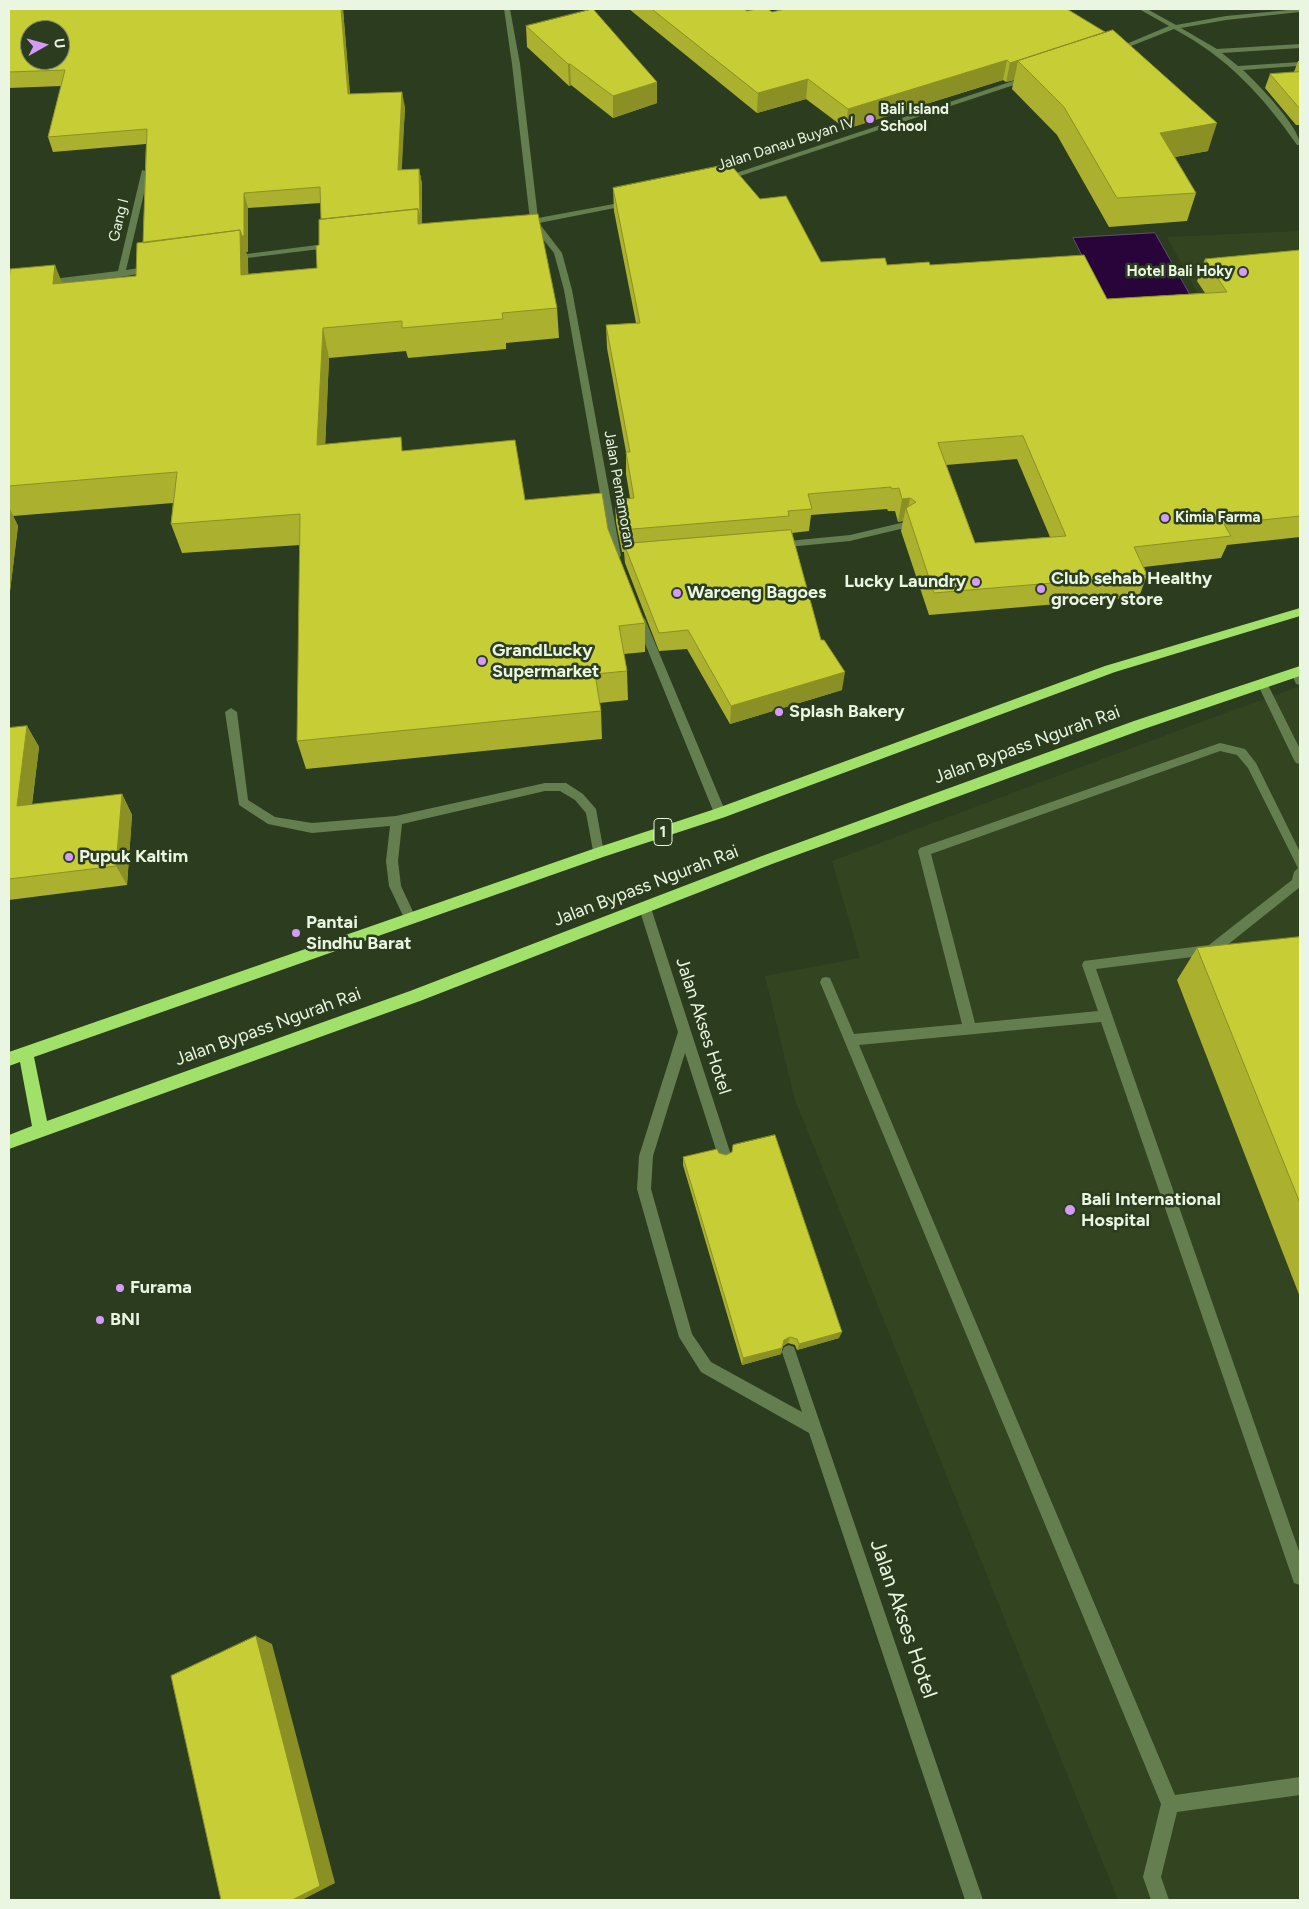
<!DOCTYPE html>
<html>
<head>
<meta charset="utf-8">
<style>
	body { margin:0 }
	#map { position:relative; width:1309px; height:1909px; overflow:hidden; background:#2c3c1e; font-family:Figtree,sans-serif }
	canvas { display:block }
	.frame { position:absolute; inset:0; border:10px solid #eaf5e2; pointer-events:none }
	.north { position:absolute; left:20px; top:20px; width:50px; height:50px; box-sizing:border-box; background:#2c3c1e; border:1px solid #78866c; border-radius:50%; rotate:83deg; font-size:14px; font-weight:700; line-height:20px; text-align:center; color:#eaf5e2 }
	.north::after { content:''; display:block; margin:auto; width:18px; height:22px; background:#d69bfa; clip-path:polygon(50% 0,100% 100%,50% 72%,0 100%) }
</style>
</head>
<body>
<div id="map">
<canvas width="1309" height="1909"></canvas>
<div class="frame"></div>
<div class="north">U</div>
</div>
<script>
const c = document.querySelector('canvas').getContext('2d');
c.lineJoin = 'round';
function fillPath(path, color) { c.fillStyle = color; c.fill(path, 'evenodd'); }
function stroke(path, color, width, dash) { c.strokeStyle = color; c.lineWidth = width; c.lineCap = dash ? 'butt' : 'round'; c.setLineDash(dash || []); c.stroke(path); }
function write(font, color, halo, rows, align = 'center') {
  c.font = font + ' Figtree,sans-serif'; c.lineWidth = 5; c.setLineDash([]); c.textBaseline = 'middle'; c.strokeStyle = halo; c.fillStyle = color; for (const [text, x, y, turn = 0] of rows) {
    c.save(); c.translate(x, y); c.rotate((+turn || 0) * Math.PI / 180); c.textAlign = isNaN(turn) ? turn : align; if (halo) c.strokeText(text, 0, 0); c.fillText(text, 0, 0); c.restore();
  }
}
fillPath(new Path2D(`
	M1300,231V307L1207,311L1167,237Z
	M1300,686V1900H1118L795,1100L765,976L860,958L832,861L1201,722Z`), '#324520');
const water = new Path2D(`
	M1155,233L1198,309L1112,314L1073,238Z`);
fillPath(water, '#29043b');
stroke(water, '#634c6d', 1);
fillPath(new Path2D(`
	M504,9H510L520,64L538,218L630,201L634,203L630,205L539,223L562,253L572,290L621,556L616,559L611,556L564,290L554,253L531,224L524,225L520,223L530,220L512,64Z
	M1139,9H1147L1176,25L1226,16L1300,9V12L1226,20L1181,28L1217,49L1300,44V48L1222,53L1238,66L1300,62V64L1297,66L1243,70C1257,83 1300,127 1300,145H1297C1263,96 1227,57 1174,29L1116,52H1112V50L1169,26Z
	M1025,77L1032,79L725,181L718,179Z
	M142,170L149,172L126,270L152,266L156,269L155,271L121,277L42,285V281L45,280L118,271Z
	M333,243L337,245L336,247L231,260L227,258L231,256Z
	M905,522L910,525L909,527L850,541L778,548L773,545L778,542L850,535Z
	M640,615L645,619L726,813L724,816L720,818L714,813L635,619Z
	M1296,668L1300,670V685L1296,684L1291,672Z
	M1262,679L1267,683L1300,749V764L1296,763L1294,760L1257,683Z
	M231,708L237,712L248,800L275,817L312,823L396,816L545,783H566L583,794L596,809L604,853L602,856H594L586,813L575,800L560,791H545L402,824L398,861L401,886L416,918L414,922H406L389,886L386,861L390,826L312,833L268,824L239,805L225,712Z
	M1220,743L1245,749L1256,763L1300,852V887L1216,954L1096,969L1300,1554V1585L1294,1583L1292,1577L1101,1022L859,1045L1175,1795L1300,1777V1795L1177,1812L1161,1877L1169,1900H1151L1143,1877L1161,1804L820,982L822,978L826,977L830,978L854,1034L962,1024L918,851L920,848ZM1220,751L1237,755L1248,768L1298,868L1294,872L1292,880L1209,945L1084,961L1082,965L1098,1011L975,1023L931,854Z
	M645,903L649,904L651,908L731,1155L729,1159L724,1161L719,1159L685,1053L653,1156L651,1189L692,1334L711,1362L802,1412L782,1352L784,1347L789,1345L794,1347L983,1900H965L809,1433L701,1372L679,1337L637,1189L639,1156L678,1032L639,908L641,904Z`), '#657e50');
fillPath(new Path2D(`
	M1300,608V616L1115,672L725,817L603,857L34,1057L47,1121L410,991L762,856L1134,721L1300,666V676L1144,729L772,864L420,1001L9,1149V1135L32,1126L20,1062L9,1066V1052L593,849L715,809L1105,666Z`), '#a2e169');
fillPath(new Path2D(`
	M9,9H343L350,94L405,107L401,170L419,169L422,184V224L557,308L559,338L506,343V349L408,358L406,351L329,358L325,444L403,451L525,500L608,529L645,623V652L624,654L627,671L628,700L599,703L601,711L602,739L306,769L297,741L300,545L182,553L171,524L173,503L13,516L18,526L9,599V283H62L136,276L143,243L146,144L53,152L48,137L61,86L9,88ZM321,203V219L317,268L248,274V259L246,252H248V208Z
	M629,9H744L747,11L772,12L1067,9L1208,151L1175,157L1196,193L1187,221L1109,227L1057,135L1012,89L1014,80L1006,82L1003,80L846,129L806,99L757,113Z
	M526,26L657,82V103L613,118L571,85L569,86L527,47Z
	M1298,61H1300V125H1296L1265,88L1270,74L1294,72Z
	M613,188L760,199L821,262L887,265H930L1107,299L1205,293L1197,281L1205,259L1300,250V537L1227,545L1221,558L1144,567L1147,575L1139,597L929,615L901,531L903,521L898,522L895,511H888L887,509L811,515L809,531L792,533L821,640L842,690L730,724L687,649L659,651L625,563L624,552H622L616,522L615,500L630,498L626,474V452L607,348L606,325L636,323L614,211ZM1017,459L1050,537L975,543L946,465Z
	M27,726L39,747L32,805L122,794L132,815L127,885L9,900V728Z
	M1300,937V1297L1177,980L1197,948Z
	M719,1153L839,1338L797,1350L795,1345L788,1343L783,1346L781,1354L742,1365L683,1165V1157Z`), '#abb02e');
fillPath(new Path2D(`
	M341,9H343L351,109L348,94Z
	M1105,32L1018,61L1014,80L1006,82L1010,63Z
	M1007,60L1003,80L846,129L848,109Z
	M568,64H570L571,85L569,86Z
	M808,79L806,99L757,113L758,93Z
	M657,82V103L613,118V96Z
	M402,92L405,107L401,186L398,170Z
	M1217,123L1208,151L1152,161L1160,133Z
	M419,169L422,184V230L325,242L418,209Z
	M244,193L248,208V252H246L248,259L249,305L241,275L240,230Z
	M55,265L67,295L53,284Z
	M323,328L329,358L324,475L317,445Z
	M910,498L907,514L906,508L903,521L898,522L902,499Z
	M9,507L18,526L9,599Z
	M845,672L842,690L730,724L731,706Z
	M27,726L39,747L29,827L17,806Z
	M122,794L132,815L127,885L116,866Z
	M842,1332L839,1338L797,1350L799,1344Z
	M790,1337L788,1343L782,1346L784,1340Z
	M782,1348L781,1354L742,1365L743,1358Z
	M256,1636L272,1644L335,1883L302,1900H292Z`), '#8b9025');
const building = new Path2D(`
	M9,9H341L348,94L402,92L398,170L419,169L420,215H419L418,209L321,219L320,187L244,193V236H242L240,230L143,243L147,129L48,137L65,70L9,72ZM30,30H60V60H30Z
	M593,9L657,82L613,96L570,64H568L526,26Z
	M652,9H744L747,11L756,9H768L772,12L785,9H1067L1105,32L1010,63L1007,60L848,109L808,79L758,93Z
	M1113,30L1217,123L1160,133L1196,193L1117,198L1064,107L1018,61Z
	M1300,72V109L1270,74Z
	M730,164L760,199L786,196L821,262L885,258L887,265L929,262L930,265L1084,255L1107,299L1227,292L1205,259L1300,250V516L1224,524L1231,536L1134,547L1147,575L934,593L906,508L916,502L910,498L902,499L899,488L892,489L891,487L808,494L812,509L788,511L789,516L621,530L615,500L634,498L626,452H630L606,325L640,323L613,188ZM1023,436L1066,536L975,543L938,443Z
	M418,209V224L538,214L557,308L502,313L503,319L402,328V321L323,328L317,445L401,437L402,451L515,440L525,500L602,493L608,529L645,623L619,626L627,671L595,674L601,711L297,741L300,514L171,524L177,472L9,486V283L10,269L55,265L53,284L136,276L137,243L240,230L241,275L317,268L316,246L319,245V220Z
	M791,530L821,640H824L845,672L731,706L688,630L659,633L624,544Z
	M27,726L17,806L122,794L116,866L9,879V728Z
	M1300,937V1203L1197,948Z
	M775,1135L842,1332L799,1344L797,1339L790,1337L784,1340L782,1348L743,1358L683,1157L717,1149L719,1153L726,1155L732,1152L733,1145Z
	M256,1636L320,1886L292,1900H221L171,1676Z`);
fillPath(building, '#c7cd35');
stroke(building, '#8b9025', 1);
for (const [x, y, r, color] of [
	[870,119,5,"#d69bfa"],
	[1243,272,5,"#d69bfa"],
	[1165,518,5,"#d69bfa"],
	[976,582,5,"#d69bfa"],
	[1041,589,5,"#d69bfa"],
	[677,593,5,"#d69bfa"],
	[482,661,5,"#d69bfa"],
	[779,712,5,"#d69bfa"],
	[69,857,5,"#d69bfa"],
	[296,933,5,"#d69bfa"],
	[1070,1210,6,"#d69bfa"],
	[120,1288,5,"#d69bfa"],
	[100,1320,5,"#d69bfa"]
]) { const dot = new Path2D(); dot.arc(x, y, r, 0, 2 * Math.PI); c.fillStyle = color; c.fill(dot); stroke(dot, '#2c3c1e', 2); }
write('bold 15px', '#eaf5e2', '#2c3c1e', [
	["Bali Island",880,110],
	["School",880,127],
	["Hotel Bali Hoky",1233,272,"right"],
	["Kimia Farma",1175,518]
], 'left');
write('15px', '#eaf5e2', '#2c3c1e', [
	["Jalan Danau Buyan IV",786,144,-18],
	["Gang I",119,220,-76],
	["Jalan Pemamoran",619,489,80]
]);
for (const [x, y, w] of [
	[663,832,18]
]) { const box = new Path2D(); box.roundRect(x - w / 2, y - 13.5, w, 27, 4); c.fillStyle = '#2c3c1e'; c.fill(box); stroke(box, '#eaf5e2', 1); }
write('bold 16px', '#eaf5e2', null, [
	["1",663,832]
]);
write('bold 18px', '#eaf5e2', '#2c3c1e', [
	["Club sehab Healthy",1051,579],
	["grocery store",1051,600],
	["Lucky Laundry",966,582,"right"],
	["Waroeng Bagoes",687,593],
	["GrandLucky",492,651],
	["Supermarket",492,672],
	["Splash Bakery",789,712],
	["Pupuk Kaltim",79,857],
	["Pantai",306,923],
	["Sindhu Barat",306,944],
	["Bali International",1081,1200],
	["Hospital",1081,1221],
	["Furama",130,1288],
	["BNI",110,1320]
], 'left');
write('18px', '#eaf5e2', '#2c3c1e', [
	["Jalan Bypass Ngurah Rai",1027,745,-20],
	["Jalan Bypass Ngurah Rai",646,886,-21],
	["Jalan Akses Hotel",703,1026,72],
	["Jalan Bypass Ngurah Rai",268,1027,-20]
]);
write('21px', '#eaf5e2', '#2c3c1e', [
	["Jalan Akses Hotel",903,1619,71]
]);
</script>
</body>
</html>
